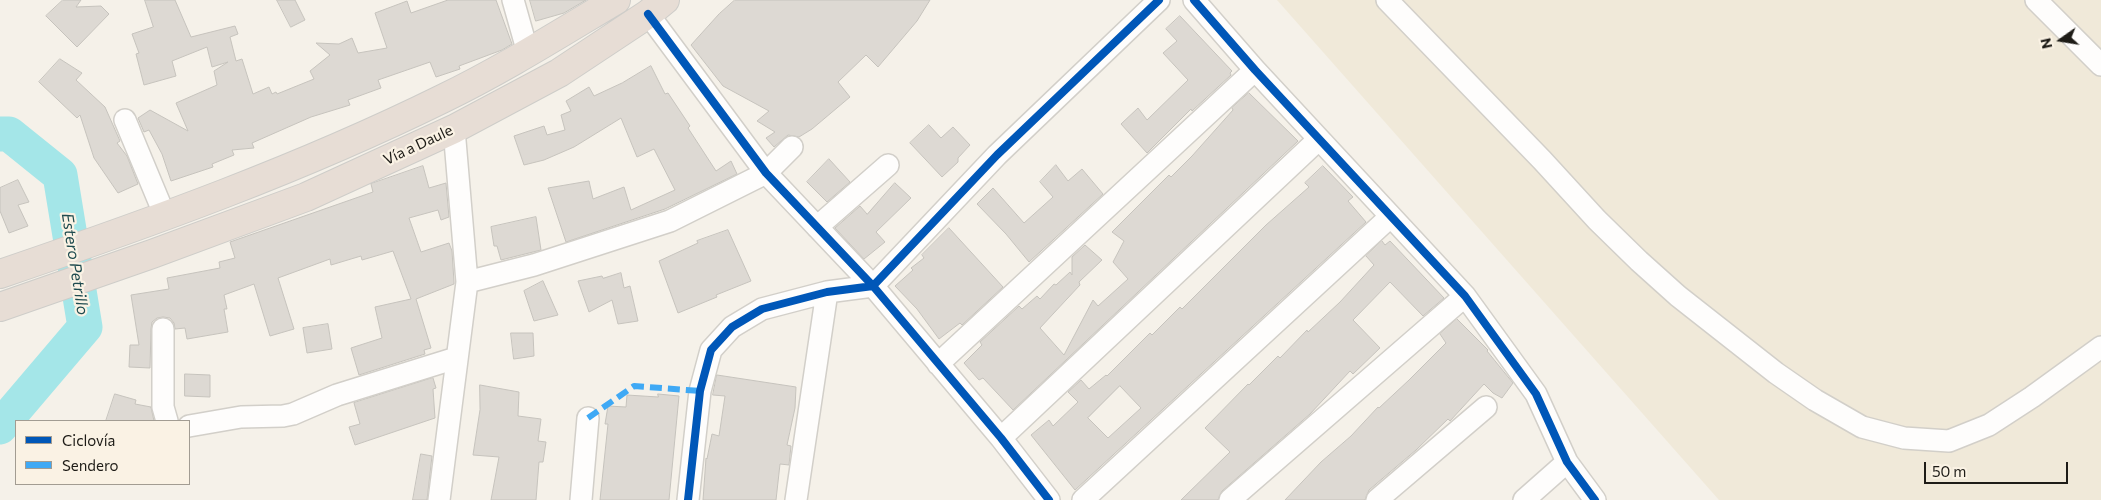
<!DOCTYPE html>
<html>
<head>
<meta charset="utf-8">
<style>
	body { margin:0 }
	#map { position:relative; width:2101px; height:500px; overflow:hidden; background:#f5f1e9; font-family:Commissioner,sans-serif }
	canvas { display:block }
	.legend { position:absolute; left:15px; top:420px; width:175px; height:65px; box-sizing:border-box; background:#faf2e4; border:1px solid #a29c92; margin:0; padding:6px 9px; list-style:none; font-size:15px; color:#1e1c17 }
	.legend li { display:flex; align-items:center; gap:10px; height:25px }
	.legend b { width:25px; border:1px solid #a29c92 }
	.north { position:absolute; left:2036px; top:15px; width:50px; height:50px; -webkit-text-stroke:4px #faf2e4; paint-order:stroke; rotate:257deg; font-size:14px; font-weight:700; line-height:20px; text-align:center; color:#1e1c17 }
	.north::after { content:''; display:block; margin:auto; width:18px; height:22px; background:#1e1c17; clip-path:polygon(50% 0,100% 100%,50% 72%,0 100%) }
	.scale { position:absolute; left:1924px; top:462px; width:144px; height:22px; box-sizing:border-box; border:2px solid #1e1c17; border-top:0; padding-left:6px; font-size:15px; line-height:18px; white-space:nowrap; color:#1e1c17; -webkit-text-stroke:4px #faf2e4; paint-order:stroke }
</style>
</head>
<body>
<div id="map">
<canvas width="2101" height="500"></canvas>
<ul class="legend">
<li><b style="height:6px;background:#0057b8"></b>Ciclovía</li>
<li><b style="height:6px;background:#3fa9f5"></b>Sendero</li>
</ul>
<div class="north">N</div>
<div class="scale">50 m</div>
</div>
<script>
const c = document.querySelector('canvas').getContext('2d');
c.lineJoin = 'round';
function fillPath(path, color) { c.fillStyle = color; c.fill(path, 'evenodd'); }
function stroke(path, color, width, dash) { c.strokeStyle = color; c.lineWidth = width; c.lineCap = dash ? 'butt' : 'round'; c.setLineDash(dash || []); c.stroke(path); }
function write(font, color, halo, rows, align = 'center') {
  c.font = font + ' Commissioner,sans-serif'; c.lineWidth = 4.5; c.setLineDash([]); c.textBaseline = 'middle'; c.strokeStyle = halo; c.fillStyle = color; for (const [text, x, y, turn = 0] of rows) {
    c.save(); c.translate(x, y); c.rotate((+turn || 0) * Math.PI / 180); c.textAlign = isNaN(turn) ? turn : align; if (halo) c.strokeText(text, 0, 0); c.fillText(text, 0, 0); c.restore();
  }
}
fillPath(new Path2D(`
	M1277,0H2101V500H1719Z`), '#f0e9d9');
stroke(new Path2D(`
	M0,134H9L60,175L85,327L0,427`), '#a4e6e8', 35);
const building = new Path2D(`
	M63,0H81L76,7L101,6L109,14L77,47L46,16Z
	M145,0H175L191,37L235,26L238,34L230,37L236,61L242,59L253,94L269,87L272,94L276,92L277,94L314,79L310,71L330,55L316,43L339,44L352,38L358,53L387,48L375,13L407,1L411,13L448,0H496L512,44L502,50L459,66L460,69L436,77L430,62L378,80L381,88L348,100L350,105L311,117L252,143L254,148L232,150L234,155L212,164L213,167L171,181L162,154L149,130L144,132L138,118L150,110L188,131L176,103L217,85L214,71L228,62L212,67L207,47L172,61L176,76L144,85L136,54L139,53L132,34L153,27Z
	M277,0H295L305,20L291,27Z
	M530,0H586L564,13L536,21Z
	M735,0H930L917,21L878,67L866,55L838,82L850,97L812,129L799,137L788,135L774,147L766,138L775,132L757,121L769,111L723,86L691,45L719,14Z
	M1180,16L1232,71L1230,73L1231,75L1192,111L1191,109L1147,153L1121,124L1138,108L1147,120L1188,80L1163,53L1177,41L1166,29Z
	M60,59L82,73L76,80L105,107L120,141L117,143L127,156L138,184L118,193L94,158L80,115L77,118L39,82Z
	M651,66L665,94L668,93L690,126L688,128L716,171L731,161L737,174L665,209L566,242L548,188L589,181L593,199L624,187L631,210L675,190L654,149L637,157L621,118L574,147L544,160L524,165L514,136L544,126L547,135L565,130L561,115L571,111L566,101L589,87L594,96L622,83Z
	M1249,93L1298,141L1013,410L983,378L979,380L964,363L982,345L980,342L1019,306L1022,309L1037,296L1040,299L1054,284L1056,285L1070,272L1072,275V257L1085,245L1102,260L1079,282L1080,285L1040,328L1064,355L1093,300L1098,306L1128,279L1113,262L1124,241L1112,232L1169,175L1171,177L1192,156L1233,110L1232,108Z
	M929,125L941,138L953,127L970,145L958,158V162L942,177L910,143Z
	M829,159L850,182L827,202L807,182Z
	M1056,165L1068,181L1082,169L1103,194L1029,262L1006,234L977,204L993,188L1024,223L1053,197L1040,182Z
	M423,166L429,188L446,183L449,217L441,220L438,210L409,218L421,252L449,243L452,251L454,282V284L416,299L431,348L424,350L425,354L359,375L351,348L382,338L375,307L411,299L393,251L362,260L361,256L331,265L330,259L278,278L294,329L270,336L254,284L224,295L227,309H224L228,332L187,339L185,328L175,329L174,323L170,318L163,317L157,318L152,322L151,329L150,368L129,367L130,345H139L131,295L169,289L167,278L220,268L219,262L235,258L230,242L373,192L371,184Z
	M1323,166L1353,197L1348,201L1366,222L1075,490L1031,435L1049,420L1053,426L1078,402L1068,392L1081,380L1089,389L1106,375L1107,376L1150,333L1152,335L1180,307L1182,309L1266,225L1309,187L1305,183ZM1120,386L1141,408L1108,438L1088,418Z
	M18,180L29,202L18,205L28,226L9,233L0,211V188Z
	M895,183L911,198L876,232L885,242L864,259L835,228L860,206L867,214Z
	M536,217L541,250L501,260L497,246H494L491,227Z
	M949,228L1003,287L962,325L960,323L939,339L917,309L895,286L913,270L911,268L924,258L922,255Z
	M728,230L751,281L716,295L717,297L678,313L659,261L698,243L697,241Z
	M1382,241L1385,245L1390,241L1444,298L1423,316L1390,282L1353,320L1380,348L1353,374L1350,371L1310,414L1222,491L1218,500H1181L1230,452L1205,428L1248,384L1249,385L1278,356L1280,358L1307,330L1308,332L1340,302L1374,265L1366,256Z
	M621,273L624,288L630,286L638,321L618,324L612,300L589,312L578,281L602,276L603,278Z
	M543,281L558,315L534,321L524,291Z
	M1457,319L1488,350L1487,351L1513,383L1502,398L1493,393L1484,384L1450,421L1448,419L1416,450L1369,490L1365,500H1285L1321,462L1351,436L1378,407L1379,408L1409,380L1446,343L1440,334Z
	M328,324L332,349L307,353L303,328Z
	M511,333H533L534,356L514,359Z
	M185,374L210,375V397L185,396Z
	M717,375L796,387L795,408L787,445L791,446L789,465L780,464L776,500H703L706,458L707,459L712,434L719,436L725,396L713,395Z
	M433,378L436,388L433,389L435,418L355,445L349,427L360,424L354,403Z
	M480,385L519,392L518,416L541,419L538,441L546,442L543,462H539L536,500H491L499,457L473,455L480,410Z
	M115,394L136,400L135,404L151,407L154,421H106Z
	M658,394L679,396L669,500H600L608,424H605L608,406L626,407L627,395L658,397Z
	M421,454L432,456L427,500H413Z`);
fillPath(building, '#ddd9d3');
stroke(building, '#c6c3bd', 1);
const minor = new Path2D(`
	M513,0L528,53
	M1194,0L1255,70L1465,296L1536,394L1567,462L1595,500
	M1387,0L1542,160L1597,220L1639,261L1678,296L1776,373L1815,400L1862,427L1904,438L1949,441L1989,425L2032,397L2101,347
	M2036,0L2101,65
	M648,14L766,173L873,286L1001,438L1049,500
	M125,120L165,216
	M817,227L888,165
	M467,282L534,265L670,221L766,173L792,147
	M163,329V407L167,421
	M938,364L1255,70
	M189,426L241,417L283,416L293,414L337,395L456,358
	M1001,438L1319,139
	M439,500L467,282L454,129
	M581,500L588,418
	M688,500L700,391L711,350L732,327L762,309L827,292L873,286L997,155L1159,0
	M796,500L827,292
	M1083,500L1390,217
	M1230,500L1465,296
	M1377,500L1486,407
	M1524,500L1567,462`);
const highway = new Path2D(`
	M0,274C150,223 300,169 442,99C502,70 559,34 616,0
	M0,307L152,254L306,197L454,129L559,73L648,14L665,0`);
stroke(minor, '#d2cfc9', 24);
stroke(highway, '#cecdc9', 30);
stroke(minor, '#fefdfc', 21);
stroke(highway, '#e7ddd5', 28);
stroke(new Path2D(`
	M588,418L634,386L700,391`), '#3fa9f5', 6, [12, 6]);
stroke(new Path2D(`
	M1194,0L1255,70L1465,296L1536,394L1567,462L1595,500
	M648,14L766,173L873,286L1001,438L1049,500
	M688,500L700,391L711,350L732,327L762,309L827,292L873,286L997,155L1159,0`), '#0057b8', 8);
write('15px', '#1e1c17', '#faf2e4', [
	["Vía a Daule",418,145,-25]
]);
write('italic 16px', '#1f4b4f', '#faf2e4', [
	["Estero Petrillo",75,264,81]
]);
</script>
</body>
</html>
